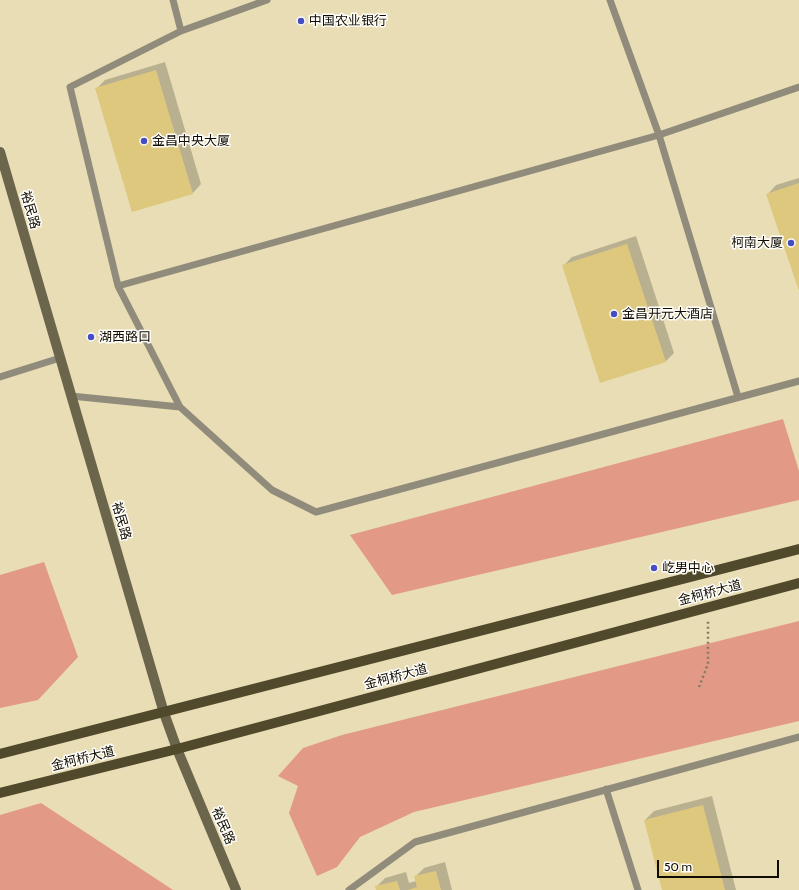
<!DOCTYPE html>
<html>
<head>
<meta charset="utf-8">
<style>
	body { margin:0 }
	#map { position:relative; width:799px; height:890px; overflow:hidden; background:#e8ddb4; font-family:Cabin,sans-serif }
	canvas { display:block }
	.scale { position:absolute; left:657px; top:860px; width:122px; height:18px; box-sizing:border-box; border:2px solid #0f0b01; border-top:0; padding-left:5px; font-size:12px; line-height:14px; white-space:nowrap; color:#0f0b01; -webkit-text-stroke:3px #fffefa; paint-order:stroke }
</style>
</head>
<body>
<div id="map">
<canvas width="799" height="890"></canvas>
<div class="scale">50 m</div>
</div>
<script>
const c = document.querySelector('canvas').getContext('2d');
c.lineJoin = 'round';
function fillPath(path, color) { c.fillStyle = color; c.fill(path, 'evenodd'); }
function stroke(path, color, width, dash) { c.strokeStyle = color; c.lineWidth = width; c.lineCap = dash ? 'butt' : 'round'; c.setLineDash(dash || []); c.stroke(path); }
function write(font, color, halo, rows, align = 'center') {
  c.font = font + ' Cabin,"Noto Sans SC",sans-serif'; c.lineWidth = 3; c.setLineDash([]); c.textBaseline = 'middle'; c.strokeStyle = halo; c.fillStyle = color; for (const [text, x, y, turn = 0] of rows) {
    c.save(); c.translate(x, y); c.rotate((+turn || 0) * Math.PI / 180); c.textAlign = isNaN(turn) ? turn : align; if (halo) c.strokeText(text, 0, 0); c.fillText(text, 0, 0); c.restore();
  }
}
fillPath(new Path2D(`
	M783,419L799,471V500L392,595L350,535Z
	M44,562L78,657L38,700L0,708V575Z
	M799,621V721L414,812L360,837L337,867L317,876L289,813L298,786L278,776L303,748L342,735Z
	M41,803L173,890H0V815Z`), '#e29986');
fillPath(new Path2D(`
	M165,62L201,184L193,193L96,89L105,80Z
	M799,178V289L768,194L776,185Z
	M636,236L674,353L665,362L563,266L572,257Z
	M712,796L736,890H663L645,820L654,811Z
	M445,862L452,890H377L376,887L385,878L406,872L409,883L416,881L415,877L424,868Z`), '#0003');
fillPath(new Path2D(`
	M156,70L193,194L132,212L95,88Z
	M799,183V291L766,194Z
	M627,244L666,362L600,383L562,265Z
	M703,805L725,890H662L644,820Z
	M436,871L441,890H408L417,887L414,876Z
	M397,881L400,890H376L375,886Z`), '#ddc87d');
stroke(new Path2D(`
	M699,687L708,664V619`), '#827b60', 2.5, [2, 3]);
stroke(new Path2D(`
	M173,0L181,31
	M267,0L181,31L70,87L118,286L180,407L272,490L316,512L799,381
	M610,0L659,135L738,397
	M118,286L659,135L799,87
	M0,377L60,358
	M71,396L180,407
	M606,789L638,890
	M349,890L415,842L799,737`), '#908b7b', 7);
stroke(new Path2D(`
	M0,152L164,713L177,749L236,890`), '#6b654c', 10);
stroke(new Path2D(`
	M0,754L799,549
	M0,793L177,749L799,583`), '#51492b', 10);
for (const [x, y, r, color] of [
	[301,21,4,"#464dc2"],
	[144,141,4,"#464dc2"],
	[791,243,4,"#464dc2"],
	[614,314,4,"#464dc2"],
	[91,337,4,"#464dc2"],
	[654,568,4,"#464dc2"]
]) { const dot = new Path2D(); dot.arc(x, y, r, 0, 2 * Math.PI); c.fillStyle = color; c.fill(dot); stroke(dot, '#fffefa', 1.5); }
write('13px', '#0f0b01', '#fffefa', [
	["中国农业银行",309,21],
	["金昌中央大厦",152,141],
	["柯南大厦",783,243,"right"],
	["金昌开元大酒店",622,314],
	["湖西路口",99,337],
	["屹男中心",662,568]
], 'left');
write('13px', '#0f0b01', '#fffefa', [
	["裕民路",30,210,74],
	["裕民路",121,521,74],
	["金柯桥大道",710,593,-15],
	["金柯桥大道",396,677,-15],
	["金柯桥大道",83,759,-14],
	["裕民路",223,826,67]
]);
</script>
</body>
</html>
